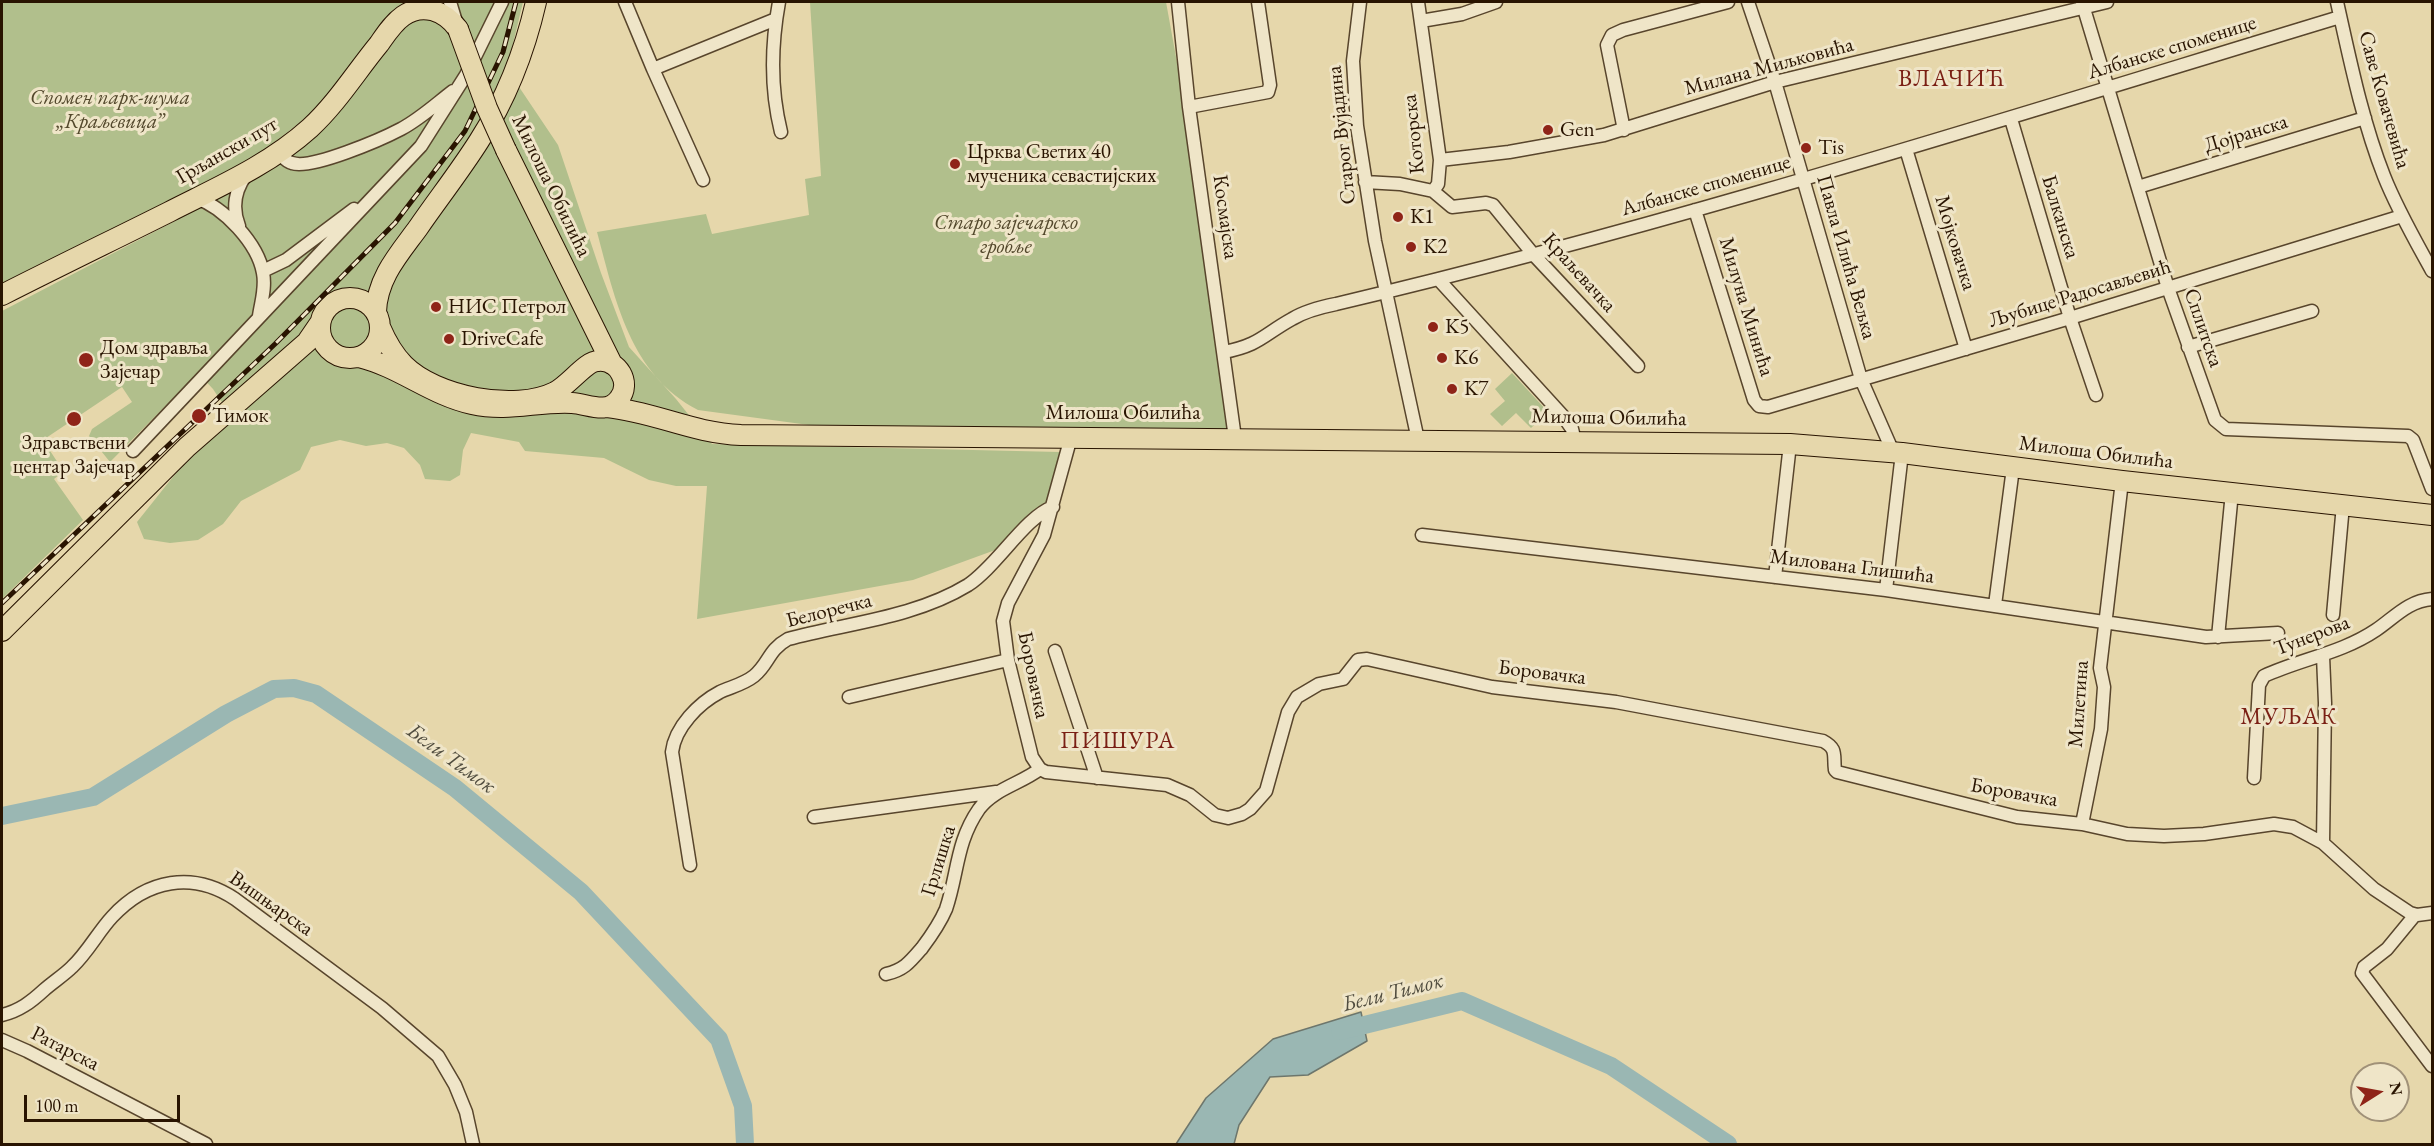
<!DOCTYPE html>
<html>
<head>
<meta charset="utf-8">
<style>
	body { margin:0 }
	#map { position:relative; width:2434px; height:1146px; overflow:hidden; background:#e6d7ab; font-family:"EB Garamond",serif }
	canvas { display:block }
	.frame { position:absolute; inset:0; border:3px solid #291401; pointer-events:none }
	.north { position:absolute; left:2350px; top:1062px; width:60px; height:60px; box-sizing:border-box; background:#efe5c8; border:2px solid #a09178; border-radius:50%; rotate:79deg; font-size:16px; font-weight:700; line-height:24px; text-align:center; color:#291401 }
	.north::after { content:''; display:block; margin:auto; width:21px; height:27px; background:#8f2418; clip-path:polygon(50% 0,100% 100%,50% 72%,0 100%) }
	.scale { position:absolute; left:24px; top:1095px; width:156px; height:27px; box-sizing:border-box; border:3px solid #291401; border-top:0; padding-left:8px; font-size:18px; line-height:21px; white-space:nowrap; color:#291401; -webkit-text-stroke:4px #efe5c8; paint-order:stroke }
</style>
</head>
<body>
<div id="map">
<canvas width="2434" height="1146"></canvas>
<div class="frame"></div>
<div class="north">N</div>
<div class="scale">100 m</div>
</div>
<script>
const c = document.querySelector('canvas').getContext('2d');
c.lineJoin = 'round';
function fillPath(path, color) { c.fillStyle = color; c.fill(path, 'evenodd'); }
function stroke(path, color, width, dash) { c.strokeStyle = color; c.lineWidth = width; c.lineCap = dash ? 'butt' : 'round'; c.setLineDash(dash || []); c.stroke(path); }
function write(font, color, halo, rows, align = 'center') {
  c.font = font + ' "EB Garamond",serif'; c.lineWidth = 6; c.setLineDash([]); c.textBaseline = 'middle'; c.strokeStyle = halo; c.fillStyle = color; for (const [text, x, y, turn = 0] of rows) {
    c.save(); c.translate(x, y); c.rotate((+turn || 0) * Math.PI / 180); c.textAlign = isNaN(turn) ? turn : align; if (halo) c.strokeText(text, 0, 0); c.fillText(text, 0, 0); c.restore();
  }
}
fillPath(new Path2D(`
	M2,2H408L317,109L251,161L2,287Z
	M414,2H523L507,69L558,145L601,273L629,347L676,399L712,444L1060,452L1048,503L998,549L913,580L697,619L707,486H676L649,480L604,458L525,451L519,442L471,433L463,450L460,475L450,481L425,479L420,465L404,448L387,443L366,446L340,440L311,447L300,470L241,501L223,524L198,540L170,543L144,539L137,522L180,468L233,419L213,389L198,373L110,462L89,436L92,429L132,402L122,387L43,440L60,466L55,469L59,475L54,479L83,520L2,599V311L248,183L314,138Z
	M810,2H1166L1182,90L1229,427L1226,432L824,427L698,410C630,375 615,299 597,232L706,214L712,234L809,215L805,179L821,176Z
	M1512,373L1548,412L1531,428L1516,413L1502,426L1490,414L1505,401L1495,389Z`), '#b1bf8c');
const water = new Path2D(`
	M1361,1012L1367,1041L1308,1075L1270,1077L1239,1125L1234,1144H1176L1206,1098L1273,1039Z`);
fillPath(water, '#9ab7b3');
stroke(water, '#6d766c', 1.5);
stroke(new Path2D(`
	M2,816L93,797L226,714L274,689L294,688L316,694L455,788L581,892L719,1039L743,1106L745,1144
	M1340,1031L1462,1001L1611,1066L1728,1144`), '#9ab7b3', 18);
const minor = new Path2D(`
	M450,2L457,25
	M625,2L653,69L703,180
	M779,2C771,46 770,88 781,132
	M1178,2L1189,107L1235,438
	M1360,2L1353,61L1357,126L1375,241L1418,440
	M1748,2L1775,82L1861,379L1893,452
	M2082,2L2168,288L2215,420L2226,429L2408,436L2413,440L2432,489
	M2337,2C2350,60 2362,120 2384,176C2397,209 2415,240 2432,271
	M1421,21L1462,14L1496,2
	M653,69L776,19
	M1189,107L1268,92L1270,85L1258,2
	M2011,119L2070,318L2096,395
	M1624,130L1607,45L1612,35L1623,30L1728,2
	M1906,149L1966,349
	M278,152C282,156 286,162 292,163C311,170 382,139 401,129C420,119 436,104 453,91
	M1440,160L1509,152L1604,135L1775,82L2107,2
	M1365,182L1400,184L1433,191L1438,184L1440,160L1418,2
	M2138,187L2365,118
	M1433,191L1452,207L1486,203L1493,205L1533,254L1638,366
	M196,198C224,207 258,244 263,273C266,288 261,302 259,316
	M1695,210L1754,400L1759,406L1768,407L2070,318L2402,216
	M239,226C232,208 235,190 246,175
	M263,271L286,260L354,209
	M1439,280L1563,416L1572,429L1575,441
	M2188,347L2312,311
	M1224,352C1260,345 1263,335 1292,319C1305,311 1321,307 1336,304C1675,224 2007,118 2340,17
	M1071,437L1044,535L1008,603L1003,621L1008,660L1032,757L1040,769L1046,772L1167,785L1190,795L1215,815L1228,818L1242,814L1250,809L1266,791L1288,712L1297,697L1319,684L1343,679L1358,660L1367,659L1492,687L1616,702L1823,741C1838,749 1833,755 1835,770L1837,772L2017,817L2082,824L2127,834L2164,836L2204,834L2274,824L2293,827L2323,843L2374,889L2410,913L2417,915L2432,913
	M133,451L421,146L466,75L502,2
	M1422,535L1886,590L2206,637L2278,633
	M1775,577L1790,444
	M1886,590L1902,453
	M1995,605L2013,468
	M2333,615L2343,505
	M2218,637L2232,492
	M1055,651L1097,778
	M849,697L1008,660
	M2254,778L2259,685L2264,676C2301,659 2342,653 2376,630C2395,617 2408,601 2432,599
	M814,817L996,792
	M2082,824L2101,729L2104,687L2100,668L2122,481
	M2323,843L2325,703L2323,656
	M690,865L672,752C675,727 699,703 720,692C731,687 744,684 754,676C769,664 768,650 788,639C847,623 914,618 968,585C997,566 1025,517 1053,507
	M2415,915L2387,949L2364,967L2362,973L2432,1066
	M886,974C904,970 910,962 922,948C931,936 940,923 946,909C958,874 956,842 979,809C994,789 1020,784 1040,769
	M2,1015C19,1011 31,1002 44,990C53,982 64,975 72,967C88,952 98,932 112,917C147,879 193,871 235,899L382,1008L438,1056L455,1085L466,1112L473,1144
	M2,1040L27,1051L206,1144`);
const primary = new Path2D(`
	M506,150L612,364
	M2,295C57,267 113,240 169,212C218,187 269,165 310,128C337,103 356,72 379,44C386,34 393,23 403,16C423,2 445,11 458,29
	M320 328a30 30 0 1 1 60 0a30 30 0 1 1-60 0Z
	M376,312C377,278 399,254 418,228C438,199 460,171 479,141C506,99 525,50 536,2
	M359,357C400,367 431,395 472,404C509,412 537,401 572,403C588,404 607,415 619,399C632,383 618,359 598,361C586,361 570,384 555,392C515,412 436,397 404,365C393,354 386,341 380,327
	M607,407C655,412 692,433 741,435L1790,444L1902,453L2122,481L2432,515
	M2,631L187,447L307,342L320,323`);
stroke(minor, '#58452c', 15);
stroke(primary, '#291401', 22);
stroke(minor, '#efe5c8', 12);
stroke(primary, '#e6d7ab', 20);
const rail = new Path2D(`
	M2,603L275,344L395,223L465,131L503,52L516,2`);
stroke(rail, '#291401', 5);
stroke(rail, '#efe5c8', 3, [9]);
const primaryBridge = new Path2D(`
	M458,29L487,108L506,150`);
stroke(primaryBridge, '#291401', 22, []);
stroke(primaryBridge, '#e6d7ab', 20);
for (const [x, y, r, color] of [
	[1548,130,6,"#8f2418"],
	[1806,148,6,"#8f2418"],
	[955,164,6,"#8f2418"],
	[1398,217,6,"#8f2418"],
	[1411,247,6,"#8f2418"],
	[436,307,6,"#8f2418"],
	[1433,327,6,"#8f2418"],
	[449,339,6,"#8f2418"],
	[1442,358,6,"#8f2418"],
	[86,360,8,"#8f2418"],
	[1452,389,6,"#8f2418"],
	[199,416,8,"#8f2418"],
	[74,419,8,"#8f2418"]
]) { const dot = new Path2D(); dot.arc(x, y, r, 0, 2 * Math.PI); c.fillStyle = color; c.fill(dot); stroke(dot, '#efe5c8', 2); }
write('21px', '#291401', '#efe5c8', [
	["Албанске споменице",2172,48,-17],
	["Милана Миљковића",1769,67,-15],
	["Саве Ковачевића",2384,100,74],
	["Которска",1414,134,-96],
	["Дојранска",2246,134,-17],
	["Старог Вујадина",1342,135,-96],
	["Грљански пут",227,151,-30],
	["Милоша Обилића",551,186,64],
	["Албанске споменице",1706,186,-16],
	["Космајска",1225,217,82],
	["Балканска",2060,217,73],
	["Мојковачка",1955,243,73],
	["Павла Илића Вељка",1846,257,74],
	["Краљевачка",1579,273,48],
	["Љубице Радосављевић",2080,294,-17],
	["Милуна Минића",1746,307,73],
	["Сплитска",2203,328,71],
	["Милоша Обилића",1123,413],
	["Милоша Обилића",1609,418,1],
	["Милоша Обилића",2096,453,7],
	["Милована Глишића",1852,567,7],
	["Белоречка",829,611,-14],
	["Тунерова",2312,636,-21],
	["Боровачка",1542,673,7],
	["Боровачка",1033,675,78],
	["Милетина",2079,704,-86],
	["Боровачка",2014,793,10],
	["Грлишка",939,861,-73],
	["Вишњарска",271,904,35],
	["Ратарска",65,1049,27]
]);
write('italic 21px', '#52472b', '#efe5c8', [
	["Спомен парк-шума",110,98],
	["„Краљевица”",110,122],
	["Старо зајечарско",1006,223],
	["гробље",1006,247]
]);
write('21px', '#291401', '#efe5c8', [
	["Gen",1560,130],
	["Tis",1818,148],
	["Црква Светих 40",967,152],
	["мученика севастијских",967,176],
	["K1",1410,217],
	["K2",1423,247],
	["НИС Петрол",448,307],
	["K5",1445,327],
	["DriveCafe",461,339],
	["Дом здравља",100,348],
	["Зајечар",100,372],
	["K6",1454,358],
	["K7",1464,389],
	["Тимок",212,416],
	["Здравствени",74,443,"center"],
	["центар Зајечар",74,467,"center"]
], 'left');
write('italic 22px', '#514d3f', '#efe5c8', [
	["Бели Тимок",451,759,36],
	["Бели Тимок",1393,993,-14]
]);
c.letterSpacing = '1.5px';
write('24px', '#7a1f14', '#efe5c8', [
	["ВЛАЧИЋ",1952,79],
	["МУЉАК",2289,717],
	["ПИШУРА",1118,741]
]);
c.letterSpacing = '0px';
</script>
</body>
</html>
